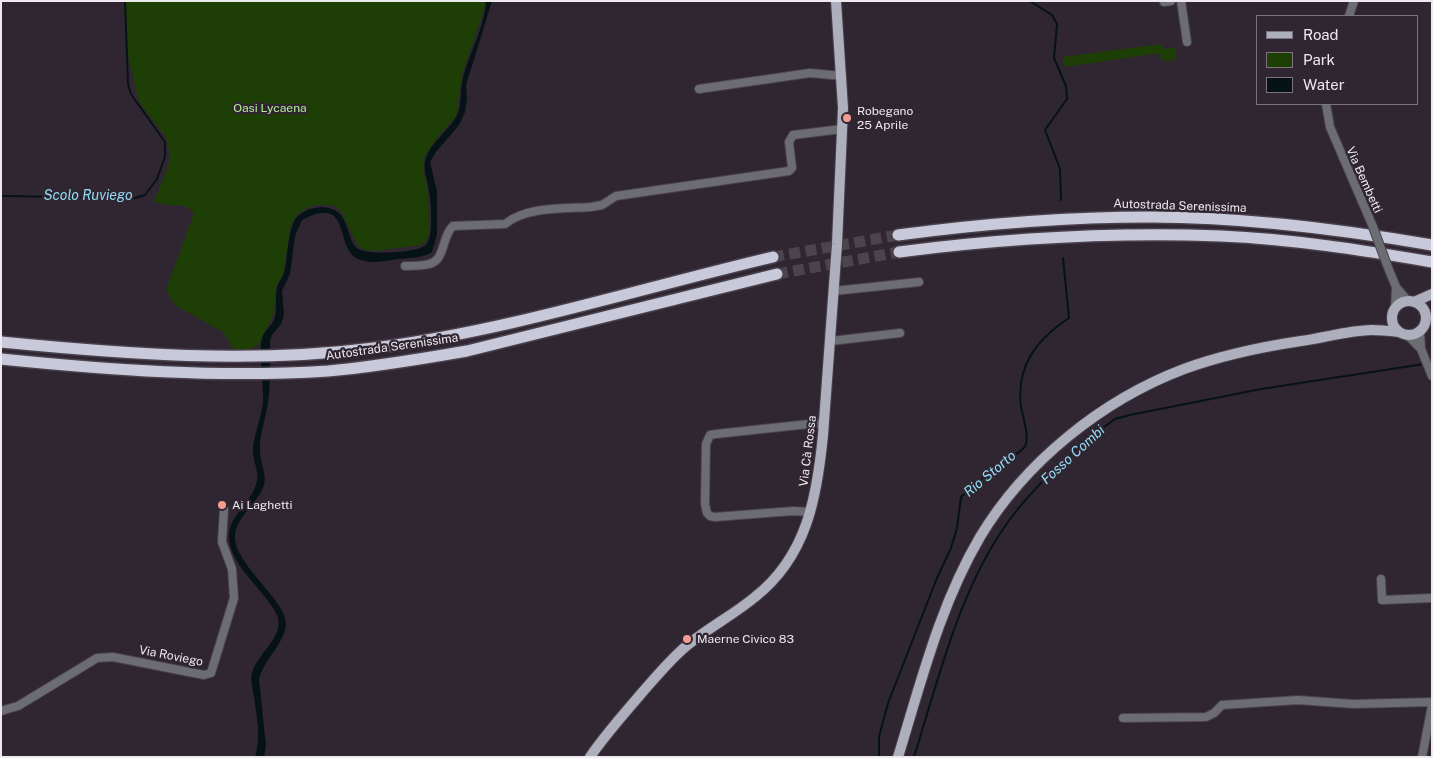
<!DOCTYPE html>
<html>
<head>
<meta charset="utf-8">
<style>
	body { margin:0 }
	#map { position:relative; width:1433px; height:758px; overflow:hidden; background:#302631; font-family:"Public Sans",sans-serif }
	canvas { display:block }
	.frame { position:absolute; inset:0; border:2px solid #eee8ef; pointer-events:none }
	.legend { position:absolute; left:1256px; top:15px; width:162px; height:90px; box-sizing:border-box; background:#302631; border:1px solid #7c747d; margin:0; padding:6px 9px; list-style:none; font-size:15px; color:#eee8ef }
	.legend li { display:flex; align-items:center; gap:10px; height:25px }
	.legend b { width:25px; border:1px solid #7c747d }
</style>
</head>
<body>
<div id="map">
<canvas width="1433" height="758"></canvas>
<div class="frame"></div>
<ul class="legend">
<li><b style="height:6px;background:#aeafbd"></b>Road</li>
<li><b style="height:14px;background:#1d3f06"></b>Park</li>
<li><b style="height:14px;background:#051216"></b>Water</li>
</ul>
</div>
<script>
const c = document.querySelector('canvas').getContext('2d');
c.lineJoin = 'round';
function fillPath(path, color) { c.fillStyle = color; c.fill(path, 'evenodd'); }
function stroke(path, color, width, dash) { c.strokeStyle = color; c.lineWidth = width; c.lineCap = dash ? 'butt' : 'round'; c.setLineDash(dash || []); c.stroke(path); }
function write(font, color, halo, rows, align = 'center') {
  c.font = font + ' "Public Sans",sans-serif'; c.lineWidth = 4.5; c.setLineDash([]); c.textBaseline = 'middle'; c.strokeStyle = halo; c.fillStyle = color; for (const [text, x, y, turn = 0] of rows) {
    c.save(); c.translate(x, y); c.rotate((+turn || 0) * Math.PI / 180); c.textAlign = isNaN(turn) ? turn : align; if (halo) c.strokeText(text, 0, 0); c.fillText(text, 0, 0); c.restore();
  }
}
fillPath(new Path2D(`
	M125,1H484L485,6L462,74L456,116L440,134L424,157L423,171L428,191L429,229C429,237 427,240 421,245L374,251L365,250L358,246L341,211L332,205H313L298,213L291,224L283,274L276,286L274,313L259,344L246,352L236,353L223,332L175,305L166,290L194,213L186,206L168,205L154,202L169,164V151L166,137L139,102L127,51Z
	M1162,44L1163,49L1176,48V60L1161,61L1160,53L1065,67L1063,57Z`), '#1d3f06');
fillPath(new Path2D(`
	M486,1H492L466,85L467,99L465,112L459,125L436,152L430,162L437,191V234L432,252C424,258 409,258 398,259C384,261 369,265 356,258C335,246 351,194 302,220L295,236L290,274L282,291L284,315L281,324L272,335L270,341C270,361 271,382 268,402C266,418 259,435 260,451C260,462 267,474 264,485C258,504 235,517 235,537C234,564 288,602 286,625C283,646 264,659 259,679L266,746L264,757H255C261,737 257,718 254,697C253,690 250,680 252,673C257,654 286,635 277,615C265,590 232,568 229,539C227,516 253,502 257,481C259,470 252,459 253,447C255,432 261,418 263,403C264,384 258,354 262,338C265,329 273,325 275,317C277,307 275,296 277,287C279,282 282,278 284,273C288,257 287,239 293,224C298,208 328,201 340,214C348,222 349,243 358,249C367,255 418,253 426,245C434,237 431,202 429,191C428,181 423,172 425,162C428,144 448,132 456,117C463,105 459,91 463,78C469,54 485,26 486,1Z`), '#051216');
stroke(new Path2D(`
	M1030,1L1052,15L1057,24L1054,58L1066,86L1067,99L1045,130L1060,169L1061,200
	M1,196L135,198L145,195L157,179L165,157V142L131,94L128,84L125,1
	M879,757V737L888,703L937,578L951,548L957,528L961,497C976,483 991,470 1009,459C1014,455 1024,451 1026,444C1029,433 1023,418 1021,407C1016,366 1036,340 1069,318L1063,258
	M914,757C939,678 959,590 1008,522C1036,483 1071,454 1108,424L1115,419L1130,415L1261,389L1424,364`), '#051216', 2);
stroke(new Path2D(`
	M773,257L898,235
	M777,274L899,252`), '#4c434e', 11, [11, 5.5]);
const minor = new Path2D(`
	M1181,1L1187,42
	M1164,2L1171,1
	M1349,16L1354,1
	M699,89L810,73L842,76
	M1326,104L1330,127L1373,227
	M1387,265L1396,287L1408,301
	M405,266C412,266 422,266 429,264C446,260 441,237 453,226L505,224C527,206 564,209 591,207L602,205L616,196L789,171L792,168L789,142L793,135L842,129
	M834,291L919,282
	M1395,309L1396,287
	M1420,331L1421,349
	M1407,335L1421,349L1432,376
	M831,341L900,333
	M811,512L793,511L715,517L710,516L707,513L705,504L706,444L710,435L716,434L818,423L824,425
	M1381,579L1382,600L1432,598
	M1,711L18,706L97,658L113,657L204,675L211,673L234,598L232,569L222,542L224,509
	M1123,718L1206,717L1214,713L1222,705L1298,700L1353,704L1432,702
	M1422,757L1432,705`);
const major = new Path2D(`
	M1392 318a17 17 0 1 1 34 0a17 17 0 1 1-34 0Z
	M1414,302L1432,294
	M590,757C605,735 623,715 640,695C654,679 668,662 684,648C706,629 732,616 755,597C807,556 817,497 823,435L837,244L843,108L836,1
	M898,757C921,682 940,605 980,537C1025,462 1102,400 1184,369C1222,355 1261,347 1301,341C1323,338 1351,330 1372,330C1381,330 1390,331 1399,332`);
const highway = new Path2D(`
	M898,235C981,224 1065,217 1150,217C1244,217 1339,229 1432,245
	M899,252C1007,238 1113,232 1221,236C1291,239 1362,250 1432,262
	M1,342C125,354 250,364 374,348C508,331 641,288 773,257
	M1,359C109,370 219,378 328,371C374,367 421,359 467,351L777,274`);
stroke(minor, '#4b414c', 10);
stroke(major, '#4b414c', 12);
stroke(highway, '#4b414c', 14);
stroke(minor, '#6c6c73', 8);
stroke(major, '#aeafbd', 10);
stroke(highway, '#c8c9da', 11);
const minorBridge = new Path2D(`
	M1373,227L1387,265`);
stroke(minorBridge, '#4b414c', 10, []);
stroke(minorBridge, '#6c6c73', 8);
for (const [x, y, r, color] of [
	[847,118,5,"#f59c92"],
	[222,505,5,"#f59c92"],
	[687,639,5,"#f59c92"]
]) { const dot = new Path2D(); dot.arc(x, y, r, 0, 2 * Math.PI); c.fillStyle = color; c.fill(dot); stroke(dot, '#302631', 2); }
write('12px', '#b1ef93', '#302631', [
	["Oasi Lycaena",270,108]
]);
write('12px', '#eee8ef', '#302631', [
	["Robegano",857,111],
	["25 Aprile",857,125],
	["Ai Laghetti",232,505],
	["Maerne Civico 83",697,639]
], 'left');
write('12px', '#eee8ef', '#302631', [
	["Via Bembetti",1364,180,66],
	["Autostrada Serenissima",1180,206,2],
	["Autostrada Serenissima",392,347,-8],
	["Via Cà Rossa",808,451,-83],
	["Via Roviego",171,656,11]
]);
write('italic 14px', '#92ddf6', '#302631', [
	["Scolo Ruviego",88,196],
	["Fosso Combi",1073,455,-42],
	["Rio Storto",990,474,-40]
]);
</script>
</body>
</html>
